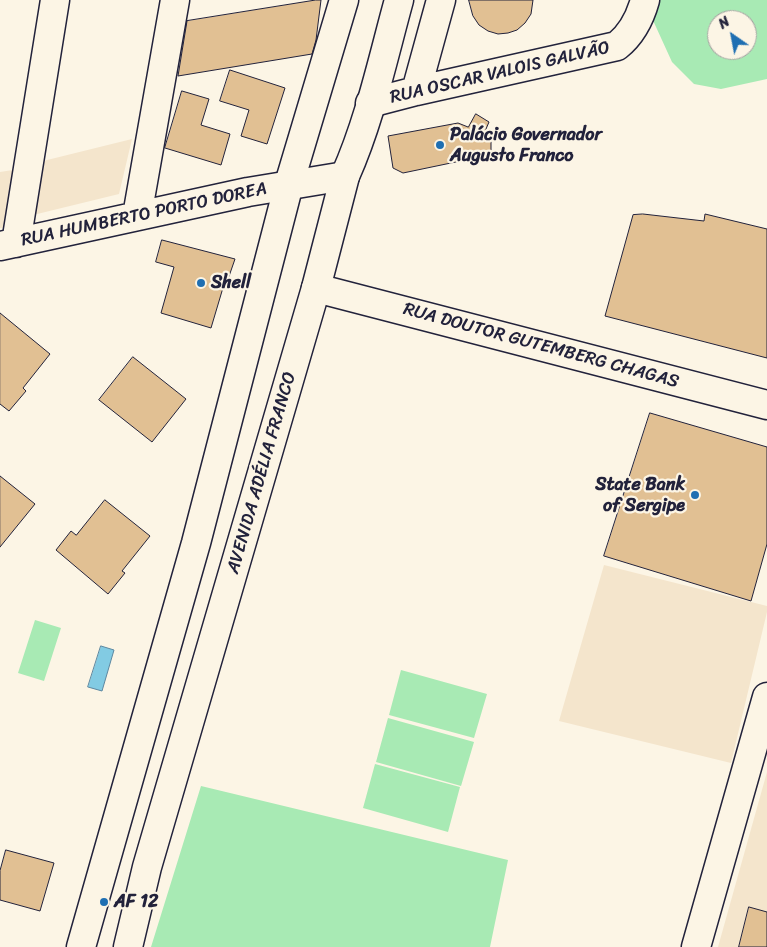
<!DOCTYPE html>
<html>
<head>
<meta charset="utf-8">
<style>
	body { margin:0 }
	#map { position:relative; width:767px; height:947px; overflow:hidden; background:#fcf5e5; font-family:Sriracha,sans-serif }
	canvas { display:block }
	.north { position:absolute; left:707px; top:10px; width:50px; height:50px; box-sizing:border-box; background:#fcf5e5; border:1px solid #a5a1a1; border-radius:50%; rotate:327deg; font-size:14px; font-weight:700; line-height:20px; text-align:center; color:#22223b }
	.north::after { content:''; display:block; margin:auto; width:18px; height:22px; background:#1f6fb2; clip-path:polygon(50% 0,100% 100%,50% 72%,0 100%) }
</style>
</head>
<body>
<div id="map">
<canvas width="767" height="947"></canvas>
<div class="north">N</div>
</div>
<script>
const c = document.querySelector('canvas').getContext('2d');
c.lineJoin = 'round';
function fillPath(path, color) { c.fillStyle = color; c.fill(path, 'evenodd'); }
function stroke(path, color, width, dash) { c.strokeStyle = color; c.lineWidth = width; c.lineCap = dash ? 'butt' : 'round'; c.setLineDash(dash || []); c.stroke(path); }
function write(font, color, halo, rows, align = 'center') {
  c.font = font + ' Sriracha,sans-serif'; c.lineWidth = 4.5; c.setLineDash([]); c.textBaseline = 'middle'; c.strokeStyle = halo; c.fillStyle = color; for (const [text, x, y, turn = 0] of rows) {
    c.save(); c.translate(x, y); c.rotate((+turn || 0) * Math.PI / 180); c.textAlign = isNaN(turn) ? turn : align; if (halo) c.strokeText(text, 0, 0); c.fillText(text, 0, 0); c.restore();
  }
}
fillPath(new Path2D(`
	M132,139L119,194L29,216L39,162Z
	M19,169L8,227L0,228V172Z
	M604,565L767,606V612L731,763L559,721Z
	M767,772V947H718Z`), '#f4e5cc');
fillPath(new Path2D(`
	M656,0H767V79L721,89L694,84L672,62L651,16ZM717,20H747V50H717Z
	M35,620L61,628L44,681L18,673Z
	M401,670L487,694L474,738L389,715Z
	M388,718L474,742L461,786L376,762Z
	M375,764L460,787L448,832L363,808Z
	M201,786L508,860L490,947H151Z`), '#a8eab4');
const water = new Path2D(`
	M101,646L114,650L102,691L88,687Z`);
fillPath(water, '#82cbe3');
stroke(water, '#5c87a0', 1);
const building = new Path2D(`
	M316,0H321L316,40L312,54L178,76L187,21Z
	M469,0H533L531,14L525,23L517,30L508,33L498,34L488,31L479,25L473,16Z
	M230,70L285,88L267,144L241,136L249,110L220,101Z
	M182,91L209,99L201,125L230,134L221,165L165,148Z
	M476,114L489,122L483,136L491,140V153L470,159L403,173L393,168L388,136L458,123L468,127Z
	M643,214L704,221L705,214L767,229V358L605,316L633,215Z
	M162,240L235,259L227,282L225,281L211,328L161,313L174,267L156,262Z
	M0,313L50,354L23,388L26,391L9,411L0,404Z
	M133,357L186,399L152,442L99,400Z
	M650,413L767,447V544L751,601L604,556Z
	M0,476L35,504L0,547Z
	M105,500L150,536L122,571L125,573L108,594L56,550L71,531L76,535Z
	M6,850L54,863L40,911L0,900V871Z
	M749,907L767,912V947H739Z`);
fillPath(building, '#e1c093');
stroke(building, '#22223b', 1);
const minor = new Path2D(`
	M416,91L441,0
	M370,103L416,91L617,46C632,34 640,18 645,0
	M137,216L175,0
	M16,243L55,0
	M0,246L248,192L345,176
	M316,288L767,405
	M696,947L767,697`);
const major = new Path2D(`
	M81,947L196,543L289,184L344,0
	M128,947L147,867L316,288L345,176C370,120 383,58 399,0`);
stroke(minor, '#22223b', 31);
stroke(major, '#22223b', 31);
stroke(minor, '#fcf5e5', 28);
stroke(major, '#fcf5e5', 28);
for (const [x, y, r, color] of [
	[440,145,5,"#1f6fb2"],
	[201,283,5,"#1f6fb2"],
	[695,495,5,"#1f6fb2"],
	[104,902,5,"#1f6fb2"]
]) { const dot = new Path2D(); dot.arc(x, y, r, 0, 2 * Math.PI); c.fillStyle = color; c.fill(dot); stroke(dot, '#fcf5e5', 2); }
write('18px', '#22223b', '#fcf5e5', [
	["RUA OSCAR VALOIS GALVÃO",500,73,-13],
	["RUA HUMBERTO PORTO DOREA",144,215,-12],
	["RUA DOUTOR GUTEMBERG CHAGAS",541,346,15],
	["AVENIDA ADÉLIA FRANCO",262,473,-74]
]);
write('bold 18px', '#22223b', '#fcf5e5', [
	["Palácio Governador",450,135],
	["Augusto Franco",450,156],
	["Shell",211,283],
	["State Bank",685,485,"right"],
	["of Sergipe",685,506,"right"],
	["AF 12",114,902]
], 'left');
</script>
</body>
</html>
